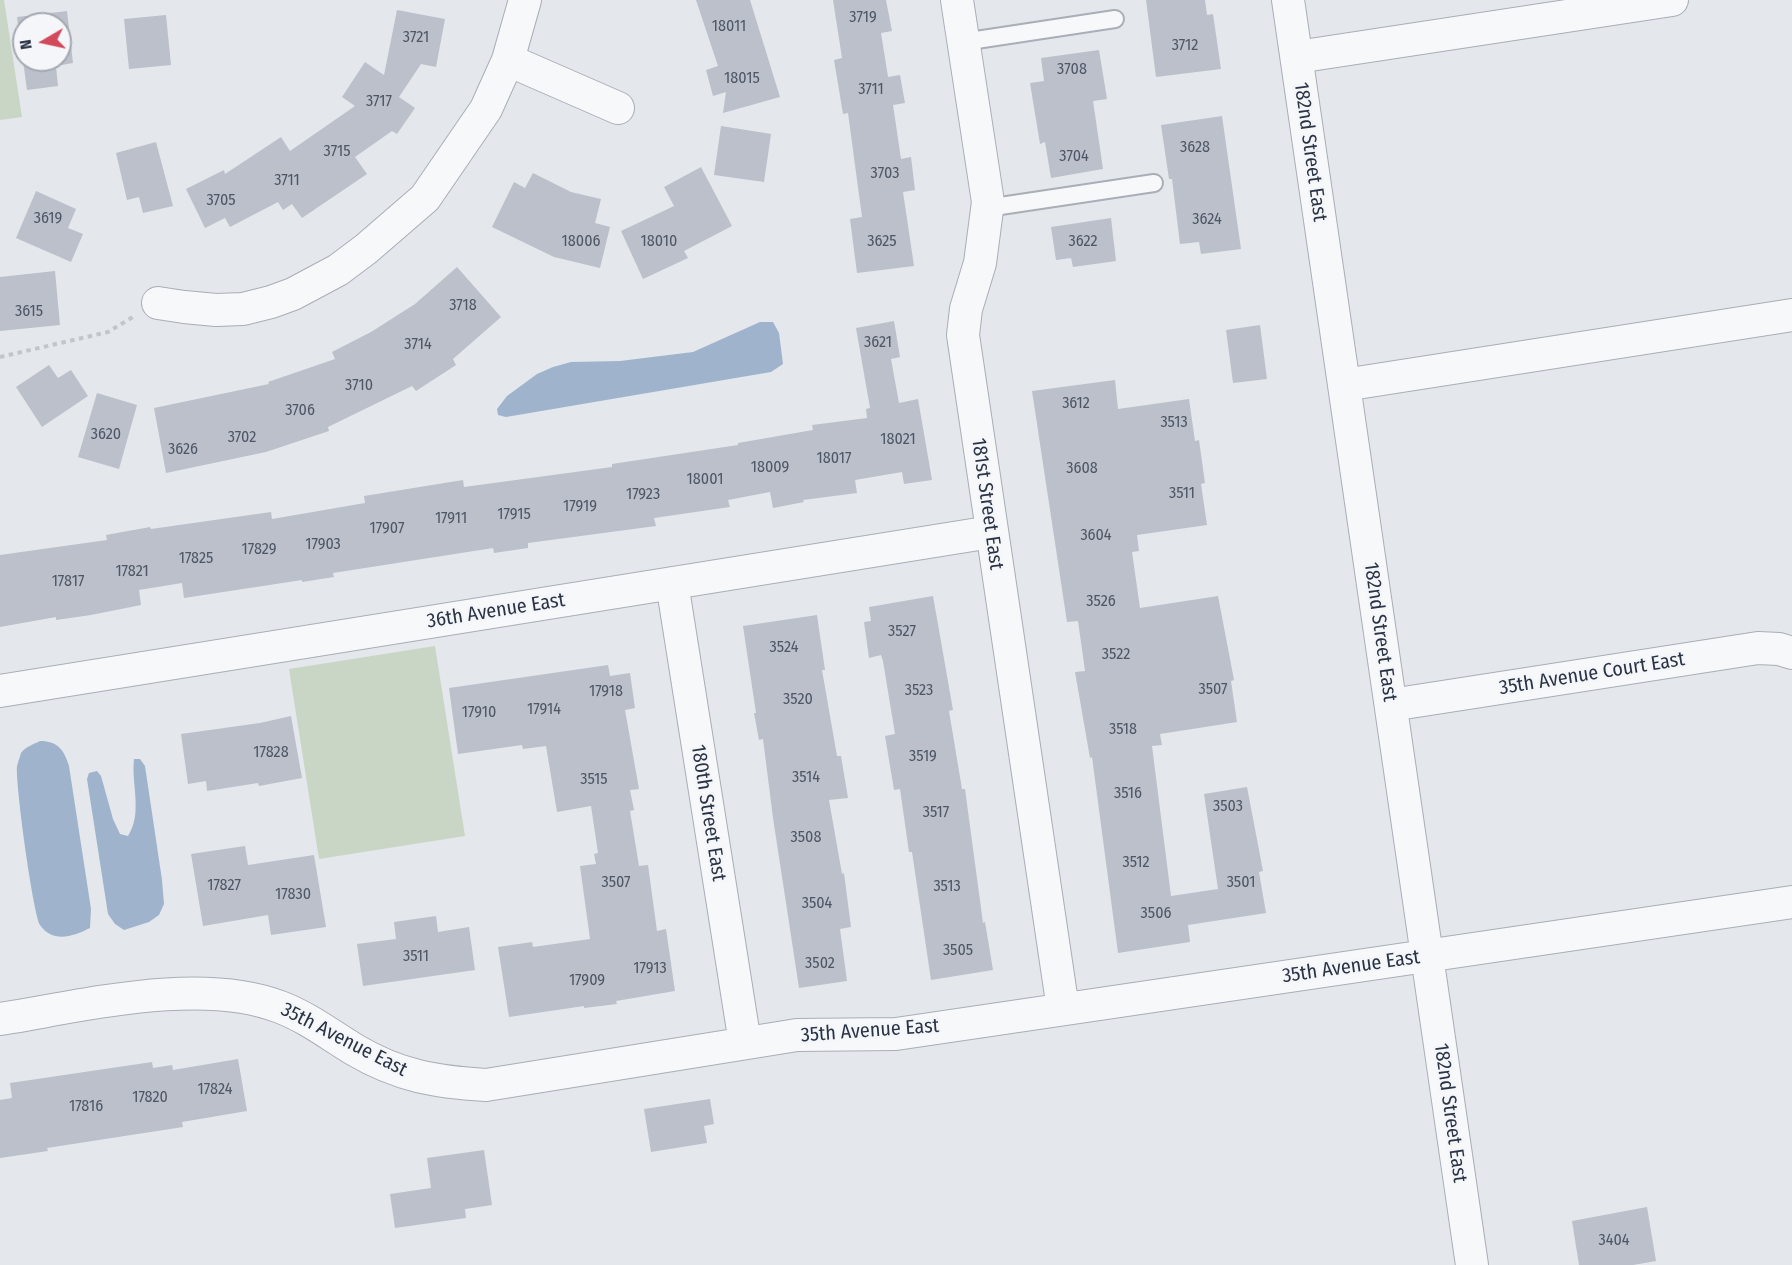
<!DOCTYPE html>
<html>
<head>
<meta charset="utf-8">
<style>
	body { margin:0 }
	#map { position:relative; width:1792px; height:1265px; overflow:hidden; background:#e4e7ec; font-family:"Fira Sans Condensed",sans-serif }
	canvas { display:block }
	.north { position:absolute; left:12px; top:12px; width:60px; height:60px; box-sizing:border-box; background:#f4f6f9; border:2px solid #a4a8b1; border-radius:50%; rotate:261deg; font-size:16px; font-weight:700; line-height:24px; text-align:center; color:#2b3445 }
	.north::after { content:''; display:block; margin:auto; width:21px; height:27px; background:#d1495b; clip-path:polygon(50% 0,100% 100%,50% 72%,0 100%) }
</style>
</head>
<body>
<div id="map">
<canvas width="1792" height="1265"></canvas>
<div class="north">N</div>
</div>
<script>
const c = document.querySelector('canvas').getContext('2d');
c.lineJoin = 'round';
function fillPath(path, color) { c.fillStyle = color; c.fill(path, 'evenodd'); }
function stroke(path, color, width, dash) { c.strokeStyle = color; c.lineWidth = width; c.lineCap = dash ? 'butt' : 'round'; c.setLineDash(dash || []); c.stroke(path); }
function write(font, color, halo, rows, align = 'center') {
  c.font = font + ' "Fira Sans Condensed",sans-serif'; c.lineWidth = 5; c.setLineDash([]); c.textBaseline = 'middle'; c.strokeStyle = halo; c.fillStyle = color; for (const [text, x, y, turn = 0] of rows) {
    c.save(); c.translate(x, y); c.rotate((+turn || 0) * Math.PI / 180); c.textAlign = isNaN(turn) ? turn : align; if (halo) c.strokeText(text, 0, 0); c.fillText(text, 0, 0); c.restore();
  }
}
fillPath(new Path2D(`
	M0,0H4L22,117L0,120Z
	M435,646L465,836L319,859L289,669Z`), '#c9d6c5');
fillPath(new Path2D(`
	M760,322H773L779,333L783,364L771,372L506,417L498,415L497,409L507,396L537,374L553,367L571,362L620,361L693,352Z
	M40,741C58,741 64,750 69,766L91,909L90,928C74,936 53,944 40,925C33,913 15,783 17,766C18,763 20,756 21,753C25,747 34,744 40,741Z
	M134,759H140L145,766L162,880L164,904L159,915L149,922L124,930L115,924L108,914L87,779L89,773L97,771L101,776L113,819L120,834L128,836C143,813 131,784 134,759Z`), '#9fb4cc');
fillPath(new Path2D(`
	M696,0H750L780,97L723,113L726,92L713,96L706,70L718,66Z
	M833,0H886L892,31L881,33L888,77L900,75L905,103L893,105L901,159L911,157L915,190L903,192L914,266L857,273L850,219L862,217L848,113L843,114L834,60L842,58Z
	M1146,0H1205L1207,15L1213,14L1221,69L1156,77Z
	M397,10L445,19L436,67L421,64L399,97L415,108L397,134L392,131L355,157L367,174L302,218L292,204L283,210L278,202L230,227L225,218L205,228L186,189L224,170L225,174L281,137L290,151L355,106L342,97L365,62L384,75Z
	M67,11L73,63L56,66L58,86L27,90L17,17ZM24,24H60V60H24Z
	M166,15L171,65L129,69L124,19Z
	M1099,50L1107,99L1093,101L1103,169L1051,178L1045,142L1040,144L1030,83L1044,81L1041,58Z
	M1222,116L1241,249L1201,254L1199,242L1180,244L1172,179H1169L1161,125Z
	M721,126L771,134L764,182L714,175Z
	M156,142L173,206L143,213L139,197L127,200L116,153Z
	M701,167L732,226L684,251L688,258L643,279L621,231L674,206L664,187Z
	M533,173L571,192L601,199L595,223L610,227L600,268L554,257L492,227L514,182L525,188Z
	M36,191L76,209L68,228L83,234L71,262L16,238Z
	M1111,218L1116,261L1073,267L1071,258L1056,260L1051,227Z
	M457,267L501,317L453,359L456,365L416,391L412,386L328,427L329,431L266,452L166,473L154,408L269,384L268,382L335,359L332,352L371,332L415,304Z
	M55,271L60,325L0,331V277Z
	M894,321L900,357L891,359L899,403L918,399L932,480L904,484L902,472L855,480L857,493L803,500L804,502L773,508L770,492L728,500L730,507L654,518L656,526L528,543V548L494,553L493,548L333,573L334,577L302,582V580L184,598L182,583L139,590L141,605L91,615L56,620V617L0,627V555L107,540L106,535L150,527L151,529L271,512L272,519L365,503L364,496L463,480L464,487L612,467V464L738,445V443L813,430L812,425L867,418L866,409L870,408L856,328Z
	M1260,325L1267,379L1233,383L1226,330Z
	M49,365L58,378L71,370L88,396L42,427L16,387Z
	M1115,380L1118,409L1189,399L1195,441L1199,440L1205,483L1201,484L1207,525L1137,535L1139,551L1132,552L1140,608L1218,596L1234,680L1231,681L1237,722L1160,734L1162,745L1152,746L1171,896L1218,889L1204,794L1247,787L1263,871L1259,872L1266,913L1188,925L1190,942L1118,953L1092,757L1090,758L1075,672L1085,671L1078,621L1067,622L1032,391Z
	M97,393L137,405L119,469L78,457Z
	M933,596L953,710L949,711L962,789H965L983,923L985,922L993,970L931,980L912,852H909L900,789L894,790L885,736L895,734L883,661L881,655L869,658L864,622L871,621L869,607Z
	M817,615L825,670H822L837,756H841L848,798L829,800L842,874L844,873L851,927L840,929L847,981L799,988L773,818L763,739L759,740L754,713H756L743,626Z
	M608,665L610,676L630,673L635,708L625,710L639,789L630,790L634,810L630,811L639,866L648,865L657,931L666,929L675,991L616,1001L617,1004L584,1008V1006L509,1017L498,947L532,942L533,947L590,939L580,866L596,864L594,854L598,853L591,806L557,812L546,746L523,749L522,745L458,754L449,688Z
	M291,716L302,778L259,786L258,783L207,791L206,781L188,784L181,734L260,723Z
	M245,846L248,865L314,855L326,927L271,935L268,915L203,926L191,854Z
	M436,916L438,932L469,927L475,970L363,986L357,944L396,939L394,922Z
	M238,1059L247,1111L182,1122L183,1127L47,1148L48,1151L0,1158V1100L12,1098L10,1083L152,1062L153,1068L172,1065L173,1070Z
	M710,1099L714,1124L704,1126L707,1143L651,1152L644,1109Z
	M484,1150L492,1205L465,1209L466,1218L395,1228L390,1194L431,1188L427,1158Z
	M1647,1207L1656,1261L1633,1265H1579L1572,1221Z`), '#bbc0ca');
const lane = new Path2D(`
	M963,42L1115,19
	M987,208L1154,183`);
const street = new Path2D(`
	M957,0L988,202L980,263L966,309L963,335L1063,1009
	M1288,0L1472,1265
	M1297,57L1672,0
	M508,60L618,108
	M158,303L184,307L216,310L243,309L271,302L293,294L338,270L366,249L425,198L486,109L508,60L525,0
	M1344,385L1792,315
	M672,583L745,1043
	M0,691L991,532
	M1391,705L1758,648L1779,649L1792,653
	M0,1019C83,1006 200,976 280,1007C307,1017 330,1035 355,1050C399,1076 436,1082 486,1085L797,1035L896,1034L1792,902`);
stroke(lane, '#a9aeb7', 20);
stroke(street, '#a9aeb7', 34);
stroke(new Path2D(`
	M0,357L108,332L133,317`), '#c2c5cb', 4, [4.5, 4.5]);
stroke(lane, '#f7f8fa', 16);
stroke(street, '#f7f8fa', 32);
write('16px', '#4f5766', null, [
	["3719",863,18],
	["18011",729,27],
	["3721",416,38],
	["3712",1185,46],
	["3708",1072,70],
	["18015",742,79],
	["3711",871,90],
	["3717",379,102],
	["3628",1195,148],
	["3715",337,152],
	["3704",1074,157],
	["3703",885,174],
	["3711",287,181],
	["3705",221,201],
	["3619",48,219],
	["3624",1207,220],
	["18006",581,242],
	["18010",659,242],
	["3625",882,242],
	["3622",1083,242],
	["3718",463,306],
	["3615",29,312],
	["3621",878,343],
	["3714",418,345],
	["3710",359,386],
	["3612",1076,404],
	["3706",300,411],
	["3513",1174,423],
	["3620",106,435],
	["3702",242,438],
	["18021",898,440],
	["3626",183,450],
	["18017",834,459],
	["18009",770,468],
	["3608",1082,469],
	["18001",705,480],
	["3511",1182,494],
	["17923",643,495],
	["17919",580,507],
	["17915",514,515],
	["17911",451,519],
	["17907",387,529],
	["3604",1096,536],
	["17903",323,545],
	["17829",259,550],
	["17825",196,559],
	["17821",132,572],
	["17817",68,582],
	["3526",1101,602],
	["3527",902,632],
	["3524",784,648],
	["3522",1116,655],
	["3507",1213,690],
	["3523",919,691],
	["17918",606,692],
	["3520",798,700],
	["17914",544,710],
	["17910",479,713],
	["3518",1123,730],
	["17828",271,753],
	["3519",923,757],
	["3514",806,778],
	["3515",594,780],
	["3516",1128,794],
	["3503",1228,807],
	["3517",936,813],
	["3508",806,838],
	["3512",1136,863],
	["3507",616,883],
	["3501",1241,883],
	["17827",224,886],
	["3513",947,887],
	["17830",293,895],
	["3504",817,904],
	["3506",1156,914],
	["3505",958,951],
	["3511",416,957],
	["3502",820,964],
	["17913",650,969],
	["17909",587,981],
	["17824",215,1090],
	["17820",150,1098],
	["17816",86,1107],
	["3404",1614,1241]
]);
write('20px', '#2b3445', '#f4f6f9', [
	["182nd Street East",1310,152,82],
	["181st Street East",987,504,82],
	["36th Avenue East",496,611,-9],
	["182nd Street East",1380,632,82],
	["35th Avenue Court East",1592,674,-9],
	["180th Street East",708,813,81],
	["35th Avenue East",1351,967,-8],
	["35th Avenue East",870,1031,-4],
	["35th Avenue East",344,1040,27],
	["182nd Street East",1450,1113,82]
]);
</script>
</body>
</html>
